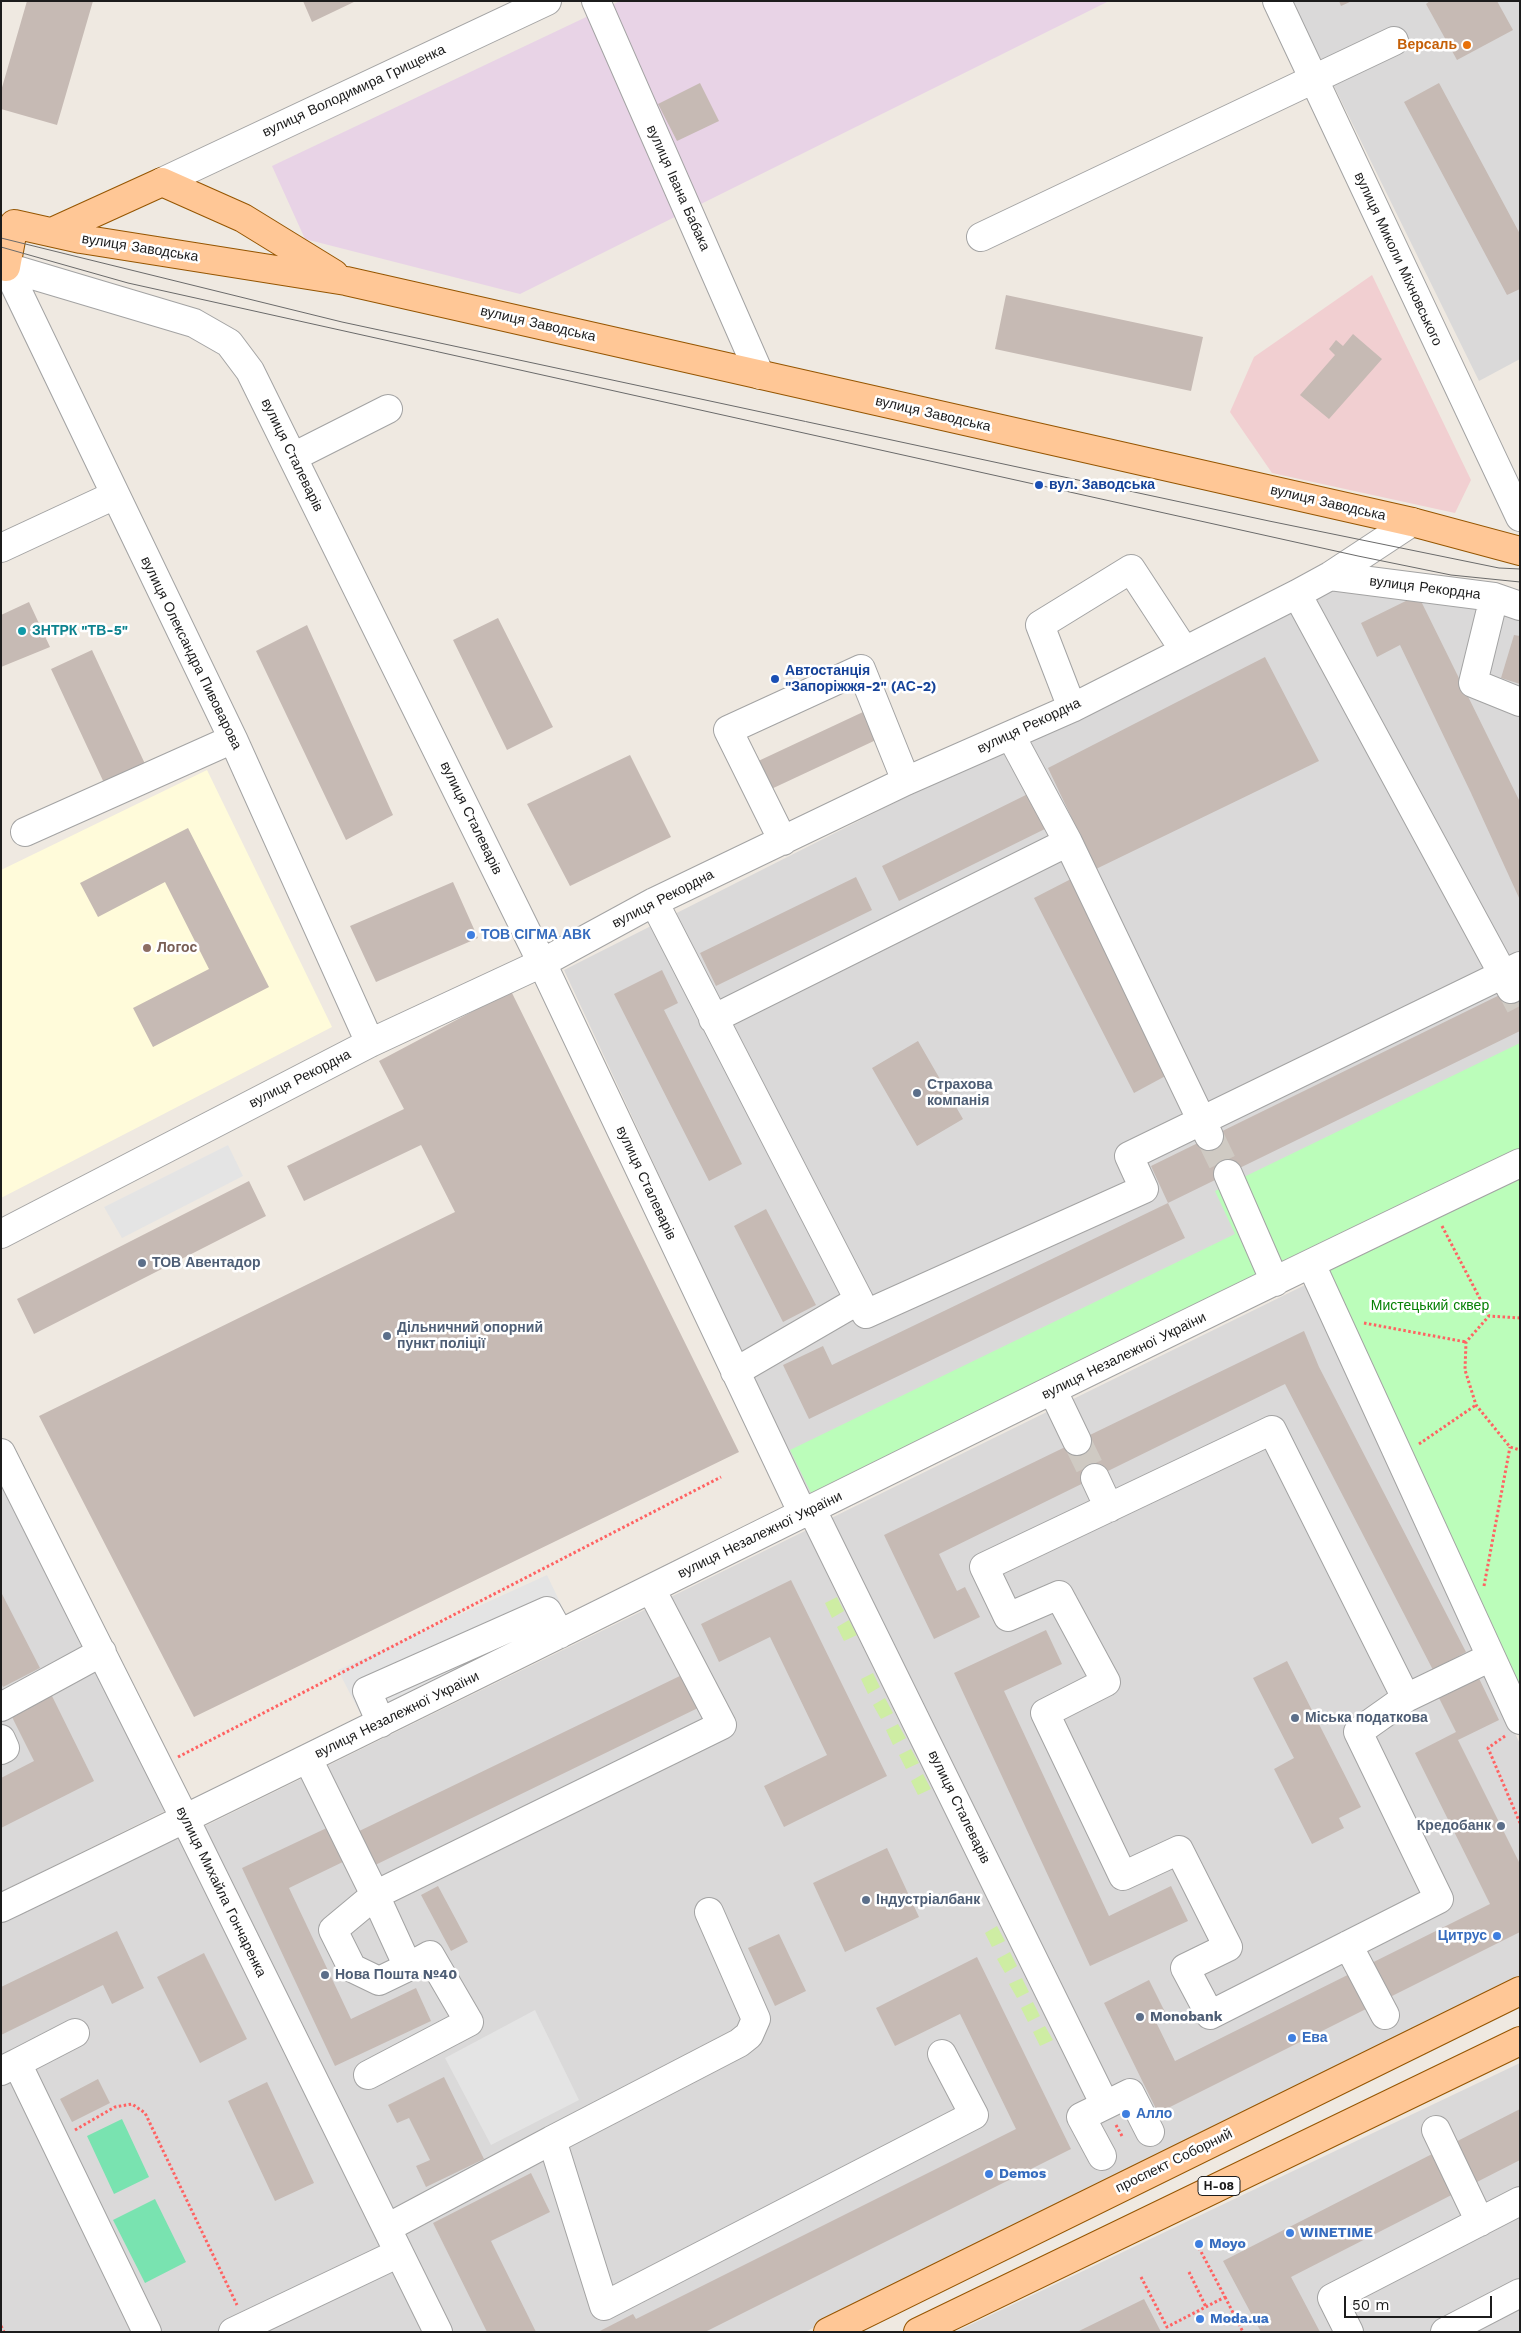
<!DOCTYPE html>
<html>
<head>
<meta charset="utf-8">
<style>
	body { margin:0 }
	#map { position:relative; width:1521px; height:2333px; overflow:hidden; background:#efe9e1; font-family:"Work Sans",sans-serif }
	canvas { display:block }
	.frame { position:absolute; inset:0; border:2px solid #1c1c1c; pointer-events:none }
	.scale { position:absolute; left:1344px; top:2296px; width:148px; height:22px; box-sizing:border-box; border:2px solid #1c1c1c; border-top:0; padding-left:6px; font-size:15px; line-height:18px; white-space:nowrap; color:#1c1c1c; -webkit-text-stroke:4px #fff; paint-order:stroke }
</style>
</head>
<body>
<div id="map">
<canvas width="1521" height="2333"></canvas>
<div class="frame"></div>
<div class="scale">50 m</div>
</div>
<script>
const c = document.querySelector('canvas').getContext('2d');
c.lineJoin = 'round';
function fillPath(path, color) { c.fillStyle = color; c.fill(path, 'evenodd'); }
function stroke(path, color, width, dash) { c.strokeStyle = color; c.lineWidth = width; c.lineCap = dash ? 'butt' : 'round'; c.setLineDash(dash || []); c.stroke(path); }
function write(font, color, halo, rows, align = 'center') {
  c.font = font + ' "Work Sans",sans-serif'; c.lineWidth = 5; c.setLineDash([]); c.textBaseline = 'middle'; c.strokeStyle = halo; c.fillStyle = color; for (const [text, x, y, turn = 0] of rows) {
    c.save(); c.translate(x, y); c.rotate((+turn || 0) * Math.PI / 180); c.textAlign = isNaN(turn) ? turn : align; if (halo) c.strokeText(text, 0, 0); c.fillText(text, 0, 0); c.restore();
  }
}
fillPath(new Path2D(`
	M1292,1H1520V359L1479,381Z
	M1331,582L1520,616V1153L811,1502L564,970Z
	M1309,1283L1520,1744V1981L805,2332H448L199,1829Z
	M1,1485L165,1811L1,1892Z
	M179,1834L423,2332H1V1921Z
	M1520,2063V2332H955Z`), '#dad9d9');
fillPath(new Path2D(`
	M1372,275L1471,480L1455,513L1272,473L1230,412L1254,357Z`), '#f1cfd1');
fillPath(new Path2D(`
	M620,1H1109L520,294L305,239L272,166Z`), '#e8d3e6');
fillPath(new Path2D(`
	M207,770L332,1027L1,1198V870Z`), '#fffbda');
fillPath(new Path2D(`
	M837,1597L844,1611L832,1618L825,1603Z
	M849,1620L857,1635L844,1641L837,1627Z
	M873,1673L880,1687L868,1694L861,1679Z
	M885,1698L893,1713L881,1719L873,1705Z
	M898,1724L906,1738L893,1745L886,1730Z
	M911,1749L919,1763L906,1769L899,1755Z
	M923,1774L931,1789L918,1795L911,1781Z
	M997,1926L1005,1941L992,1947L985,1933Z
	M1010,1952L1017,1966L1005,1973L997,1959Z
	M1022,1978L1029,1992L1017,1998L1009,1984Z
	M1033,2002L1040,2016L1028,2022L1021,2008Z
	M1045,2026L1053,2040L1040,2046L1033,2032Z`), '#ceeda3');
fillPath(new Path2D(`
	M1520,1043V1152L812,1495L790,1450L1235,1234L1215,1191Z
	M1520,1162V1720L1311,1264Z`), '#bbfdba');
fillPath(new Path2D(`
	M122,2119L149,2177L114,2194L87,2136Z
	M155,2199L186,2262L145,2283L113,2220Z`), '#79e3b0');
fillPath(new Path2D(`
	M228,1145L243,1176L122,1238L104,1207Z
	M547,1575L568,1619L363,1719L338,1670Z
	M535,2010L579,2100L491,2145L445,2058Z`), '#e4e4e4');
fillPath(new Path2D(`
	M27,1H93L57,125L1,109V91Z
	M303,1H356L312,22Z
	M1339,1H1352L1341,6Z
	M1430,1H1497L1513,30L1457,60L1426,4Z
	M700,83L719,121L677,141L658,104Z
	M1439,83L1520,234V289L1507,295L1404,102Z
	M1006,295L1203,337L1191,391L995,349Z
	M1353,334L1382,359L1329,419L1300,395L1335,355L1329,349L1336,340L1343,346Z
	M1418,595L1520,802V900L1471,793L1400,645L1377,657L1361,623Z
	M29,602L50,647L1,667V615Z
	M498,618L553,727L507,750L453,640Z
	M307,625L393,815L346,840L256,651Z
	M1514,635L1520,636V684L1501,678Z
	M92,650L146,766L105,785L51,669Z
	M1265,657L1319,761L1096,869L1048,768Z
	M863,712L876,740L767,791L754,763Z
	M630,755L671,837L570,886L527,804Z
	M1038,789L1055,824L899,901L882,866Z
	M188,828L269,987L153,1047L133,1008L209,969L165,882L98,917L80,883Z
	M856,877L872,910L716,986L700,953Z
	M1071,879L1171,1073L1134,1093L1034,898Z
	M453,882L478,938L376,982L350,926Z
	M662,970L678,1003L664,1010L742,1164L709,1181L614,994Z
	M1520,985V1031L1168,1203L1151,1166Z
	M511,991L739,1452L194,1717L39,1416L455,1212L421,1145L304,1201L287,1166L404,1109L379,1061Z
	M918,1041L963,1119L917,1146L872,1068Z
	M249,1181L266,1216L34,1334L17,1299Z
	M1168,1203L1185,1238L809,1419L783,1365L823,1346L832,1365Z
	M766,1209L816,1305L783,1322L734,1226Z
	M1304,1331L1319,1367L1466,1652L1433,1670L1285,1384L939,1554L957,1591L965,1587L980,1617L934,1639L884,1535Z
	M791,1580L887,1776L784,1827L764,1786L827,1755L770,1637L719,1662L701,1624Z
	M1,1592L40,1668L3,1687L1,1683Z
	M1046,1630L1062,1664L1004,1691L1109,1916L1171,1886L1188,1921L1090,1966L954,1673Z
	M1287,1661L1361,1807L1339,1818L1344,1828L1312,1844L1274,1769L1294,1758L1253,1678Z
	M1474,1668L1499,1720L1458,1740L1520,1864V1932L1158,2113L1104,2003L1149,1980L1167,2016L1156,2022L1175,2061L1490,1904L1415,1753L1456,1732L1434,1688Z
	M684,1674L700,1707L367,1869L351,1835Z
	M50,1692L94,1781L1,1828V1778L34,1761L10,1713Z
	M333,1825L349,1859L289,1888L351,2019L416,1988L431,2021L335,2066L242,1868Z
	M887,1848L919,1917L845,1952L813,1883Z
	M438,1886L468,1942L451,1951L421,1895Z
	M117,1931L144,1988L112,2004L103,1985L1,2035V1987Z
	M779,1934L806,1991L775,2006L748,1948Z
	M204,1953L247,2039L200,2063L157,1977Z
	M977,1957L1071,2149L705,2332H598L633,2314L636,2319L1016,2129L960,2014L895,2046L876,2008Z
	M444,2077L484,2159L426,2187L416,2166L430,2160L409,2118L397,2123L388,2105Z
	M98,2079L110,2103L72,2122L60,2099Z
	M267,2082L314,2183L275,2201L228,2101Z
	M1520,2109V2160L1291,2277L1320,2332H1261L1223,2261Z
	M531,2173L550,2212L491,2241L536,2332H487L433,2223Z
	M1144,2299L1161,2332H1077Z`), '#c6bab4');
stroke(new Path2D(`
	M1511,989L1520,1006
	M1210,1137L1228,1174
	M1077,1441L1095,1478`), '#cfcac3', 28, [28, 14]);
const minor = new Path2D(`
	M596,1L760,375
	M1277,1L1520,517
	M162,182L547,1
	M981,237L1394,41
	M6,267L194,323L229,343L250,371L542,963L803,1514
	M6,267L233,739L370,1043
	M293,457L388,409
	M1,548L115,495
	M1330,576L1494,597L1520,606
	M1297,594L1511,989
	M1494,597L1473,683L1520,702
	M1072,708L1040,625L1131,569L1184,650
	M1011,736L1068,842L1209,1136
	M25,832L233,739
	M783,841L728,730L861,669L906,781
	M654,902L859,1300
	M713,1019L1068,842
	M1228,1174L1275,1282
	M1,1234L370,1043L542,963L654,902L906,781L1072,708L1297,594L1330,576L1412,522
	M1311,1264L1520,1720
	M735,1372L859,1300L866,1314L1144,1189L1129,1156L1520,966
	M1053,1391L1077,1441
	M1,1453L185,1819L438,2332
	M1095,1478L1109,1508
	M812,1510L1105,2105
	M1406,1698L1272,1430L984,1567L1008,1617L1059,1595L1106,1682L1045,1713L1123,1876L1179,1850L1228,1947L1185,1968L1210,2015L1439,1899L1358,1732L1406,1698L1491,1657
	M1,1707L102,1652
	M381,1723L367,1691L547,1611L560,1634
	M1,1739L5,1748L1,1750
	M308,1759L375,1895L722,1725L651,1589
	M375,1895L408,1967L379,1981L352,1968L333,1930Z
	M1,1908C509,1663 1011,1405 1520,1163
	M1348,1945L1385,2015
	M17,2063L75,2033
	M1,2071L17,2063L147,2332
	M368,2075L469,2022L430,1955L408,1967
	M1436,2130L1480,2222
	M552,2140L739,2043L749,2035L756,2019L709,1912
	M1102,2156L1081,2117L1130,2093L1150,2132
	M387,2228L552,2140L604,2306L974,2115L942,2054
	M233,2332L399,2253
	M1349,2332L1332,2298L1520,2201
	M1445,2332L1520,2293`);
const major = new Path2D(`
	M52,232L162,182L243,218L334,274
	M1,266L6,267L14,224L81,239L346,281L1412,522L1520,551
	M828,2332L1520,1991
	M918,2332L1520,2041`);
stroke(minor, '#a3a3a3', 30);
stroke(major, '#955500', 30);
stroke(new Path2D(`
	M1442,1226L1489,1316
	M1520,1318L1489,1316L1466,1342L1465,1370L1476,1405L1510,1447L1520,1450
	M1364,1323L1466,1342
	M1419,1444L1476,1405
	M1484,1586L1510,1447
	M1505,1736L1488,1748L1520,1823
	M178,1757L721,1477
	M1116,2125L1122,2136
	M75,2130L115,2107L132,2104L145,2113L237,2305
	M1189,2272L1206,2307
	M1141,2277L1167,2327L1225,2297L1199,2248
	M1225,2297L1243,2332
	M1,2326L4,2332`), '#ff6262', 3, [2.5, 2.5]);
stroke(minor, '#fff', 28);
stroke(major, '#ffc796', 28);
stroke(new Path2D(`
	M1,238L342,322L1269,521L1499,568L1520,569
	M1,247L128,283L1358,556L1451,575L1520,582`), '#6a6a6a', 1);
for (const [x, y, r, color] of [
	[1467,45,5,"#e8710a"],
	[1039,485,5,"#1a4fb4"],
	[22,631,5,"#0f9aa8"],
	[775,679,5,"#1a4fb4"],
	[471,935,5,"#3f7fe0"],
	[147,948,5,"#8d6e63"],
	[917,1093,5,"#5c6f8a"],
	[142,1263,5,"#5c6f8a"],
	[387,1336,5,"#5c6f8a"],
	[1295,1718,5,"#5c6f8a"],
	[1501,1826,5,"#5c6f8a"],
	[866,1900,5,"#5c6f8a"],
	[1497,1936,5,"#3f7fe0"],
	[325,1975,5,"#5c6f8a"],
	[1140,2017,5,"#5c6f8a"],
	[1292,2038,5,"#3f7fe0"],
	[1126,2114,5,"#3f7fe0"],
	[989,2174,5,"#3f7fe0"],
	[1290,2233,5,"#3f7fe0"],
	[1199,2244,5,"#3f7fe0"],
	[1200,2319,5,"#3f7fe0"]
]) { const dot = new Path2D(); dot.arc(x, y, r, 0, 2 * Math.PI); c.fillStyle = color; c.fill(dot); stroke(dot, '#fff', 2); }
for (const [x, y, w] of [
	[1219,2186,42]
]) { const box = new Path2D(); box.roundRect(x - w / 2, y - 9.5, w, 19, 4); c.fillStyle = '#fff'; c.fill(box); stroke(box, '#1c1c1c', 1); }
write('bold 12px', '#1c1c1c', null, [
	["Н-08",1219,2186]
]);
write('bold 14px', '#c56008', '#fff', [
	["Версаль",1457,45]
], 'right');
write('14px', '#1c1c1c', '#fff', [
	["вулиця Володимира Грищенка",354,91,-25],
	["вулиця Івана Бабака",678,188,66],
	["вулиця Заводська",140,248,9],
	["вулиця Миколи Міхновського",1398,259,65],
	["вулиця Заводська",538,324,13],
	["вулиця Заводська",933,414,13],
	["вулиця Сталеварів",292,455,64],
	["вулиця Заводська",1328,503,13],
	["вулиця Рекордна",1425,588,7],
	["вулиця Олександра Пивоварова",191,653,64],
	["вулиця Рекордна",1029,726,-25],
	["вулиця Сталеварів",471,818,64],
	["вулиця Рекордна",663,899,-27],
	["вулиця Рекордна",300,1079,-27],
	["вулиця Сталеварів",646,1183,65],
	["вулиця Незалежної України",1124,1356,-26],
	["вулиця Незалежної України",760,1535,-26],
	["вулиця Незалежної України",397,1715,-26],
	["вулиця Сталеварів",959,1807,64],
	["вулиця Михайла Гончаренка",221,1892,64],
	["проспект Соборний",1174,2161,-26]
]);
write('bold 14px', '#164399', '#fff', [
	["вул. Заводська",1049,485],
	["Автостанція",785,671],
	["\"Запоріжжя-2\" (АС-2)",785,687]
], 'left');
write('bold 14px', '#0d838f', '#fff', [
	["ЗНТРК \"ТВ-5\"",32,631]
], 'left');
write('bold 14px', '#366cbe', '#fff', [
	["ТОВ СІГМА АВК",481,935],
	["Цитрус",1487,1936,"right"],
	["Ева",1302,2038],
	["Алло",1136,2114],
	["Demos",999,2174],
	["WINETIME",1300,2233],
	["Moyo",1209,2244],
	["Moda.ua",1210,2319]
], 'left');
write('bold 14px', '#785e54', '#fff', [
	["Логос",157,948]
], 'left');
write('bold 14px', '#4e5e75', '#fff', [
	["Страхова",927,1085],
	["компанія",927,1101],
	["ТОВ Авентадор",152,1263],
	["Дільничний опорний",397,1328],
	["пункт поліції",397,1344],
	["Міська податкова",1305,1718],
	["Кредобанк",1491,1826,"right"],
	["Індустріалбанк",876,1900],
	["Нова Пошта №40",335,1975],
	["Monobank",1150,2017]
], 'left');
write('14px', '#068004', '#fff', [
	["Мистецький сквер",1430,1306]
]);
</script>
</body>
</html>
